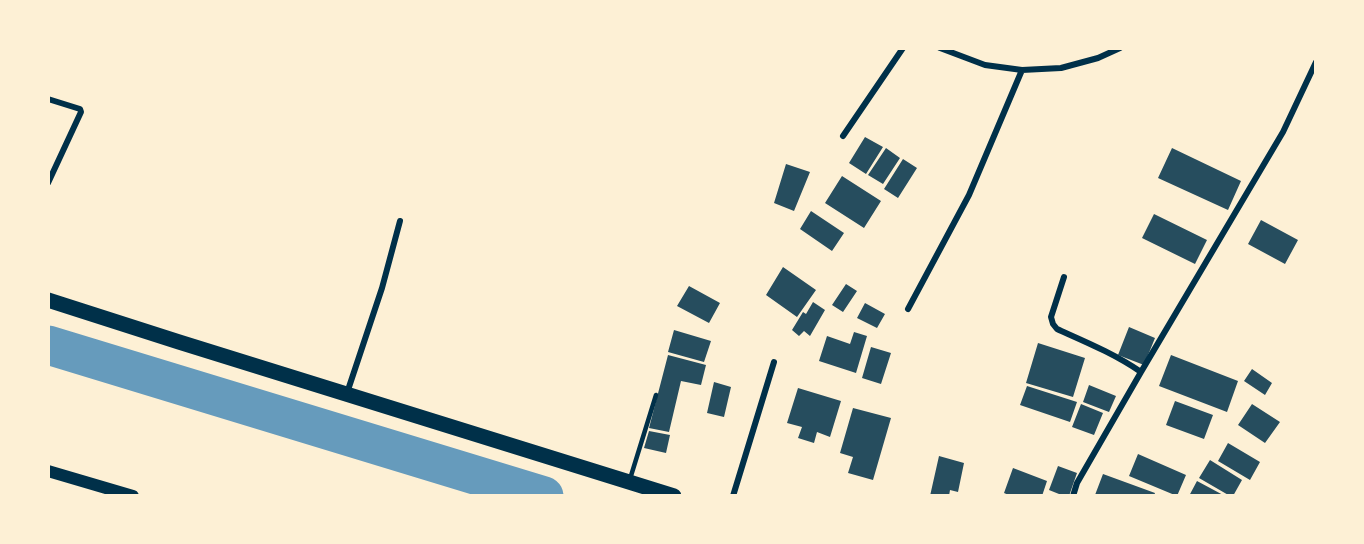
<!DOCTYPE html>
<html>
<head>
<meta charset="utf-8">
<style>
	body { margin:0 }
	#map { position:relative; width:1364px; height:544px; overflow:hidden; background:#fdf0d5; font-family:"IBM Plex Sans",sans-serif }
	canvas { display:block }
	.frame { position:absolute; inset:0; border:50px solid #fdf0d5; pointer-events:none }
</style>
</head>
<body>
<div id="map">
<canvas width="1364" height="544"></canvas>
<div class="frame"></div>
</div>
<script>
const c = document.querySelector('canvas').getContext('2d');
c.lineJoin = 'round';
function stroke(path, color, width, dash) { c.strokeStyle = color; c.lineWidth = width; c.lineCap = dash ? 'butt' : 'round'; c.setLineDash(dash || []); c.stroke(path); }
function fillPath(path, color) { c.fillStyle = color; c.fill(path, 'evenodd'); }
stroke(new Path2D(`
	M48,345L544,496`), '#669bbc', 39);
fillPath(new Path2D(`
	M865,137L883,147L866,174L849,163Z
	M886,148L900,158L883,184L868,175Z
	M1172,148L1241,181L1228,210L1158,178Z
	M903,159L917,168L898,198L884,189Z
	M786,164L810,172L794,211L774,203Z
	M842,176L881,201L864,228L825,203Z
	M811,211L844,233L832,251L800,229Z
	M1154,214L1207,240L1195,264L1142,238Z
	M1261,220L1298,240L1285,264L1248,244Z
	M783,267L816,290L797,317L766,295Z
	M846,284L857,291L843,312L832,305Z
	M689,286L720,303L709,323L677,306Z
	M813,302L825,310L810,336L804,331L799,336L792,330L803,312L806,314Z
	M865,303L885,314L877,328L857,318Z
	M1129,327L1155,338L1144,365L1118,355Z
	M674,330L711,341L704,362L668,352Z
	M854,332L867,336L856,373L819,361L827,336L850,344Z
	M1038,343L1085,358L1073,397L1026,383Z
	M871,347L891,353L881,384L862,378Z
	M668,355L706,365L701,385L681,381L669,432L649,428Z
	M1171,355L1238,381L1227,412L1159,386Z
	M1252,369L1272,383L1265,395L1244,381Z
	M714,382L731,387L724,417L707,413Z
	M1089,385L1116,396L1109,412L1083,402Z
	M1027,386L1077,402L1070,422L1020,405Z
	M798,388L841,401L830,437L817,432L814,443L798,438L802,427L787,423Z
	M1175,401L1213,415L1204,439L1166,425Z
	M1081,404L1103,413L1094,435L1072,427Z
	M1252,404L1280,422L1265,443L1238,425Z
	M853,408L891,418L873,480L848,473L853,457L840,453Z
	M649,431L670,435L666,453L644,448Z
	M1228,443L1260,462L1250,480L1218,461Z
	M1138,454L1186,475L1177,496L1129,476Z
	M939,456L964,463L958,492L950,490L949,496H930Z
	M1210,460L1242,480L1233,496H1230L1199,478Z
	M1058,466L1077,473L1069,496H1064L1049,490Z
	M1013,468L1047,481L1042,496H1011L1004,493Z
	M1103,474L1155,493L1154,496L1095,495Z
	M1197,481L1225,496H1189Z`), '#264d5e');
stroke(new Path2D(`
	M630,479L656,395`), '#003049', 4.5);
stroke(new Path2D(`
	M940,48L985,65L1022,70L1061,68L1098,58L1120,48
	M48,99L80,109L81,112L48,183
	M843,136L903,48
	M1064,277L1051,317L1053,324L1057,329C1086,342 1115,354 1141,372
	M908,309L969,195L1022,70
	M347,393L382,288L400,221
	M733,496L774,362
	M1073,496L1077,483L1141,372L1283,132L1316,62`), '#003049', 6);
stroke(new Path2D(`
	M48,471L133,496`), '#003049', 12);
stroke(new Path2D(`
	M48,300L179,342L674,496`), '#003049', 15);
</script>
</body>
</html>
